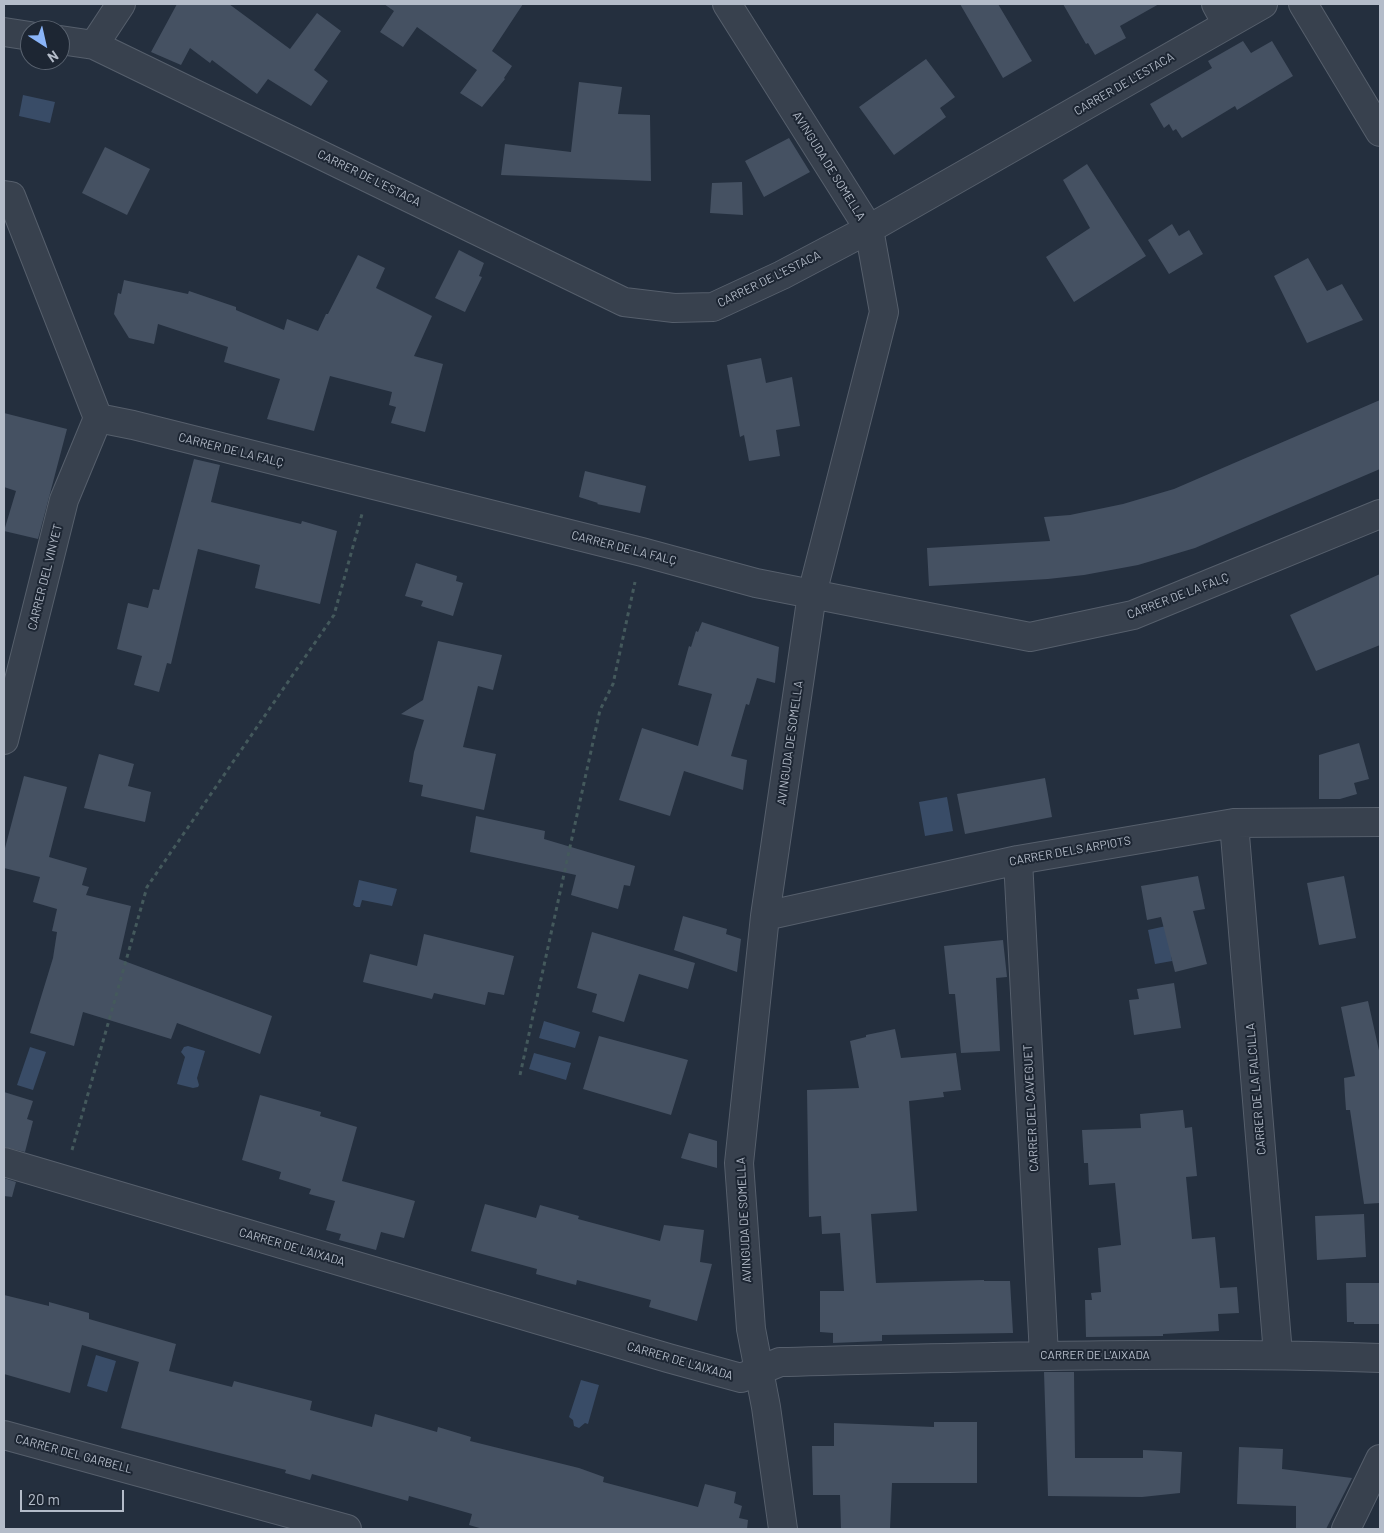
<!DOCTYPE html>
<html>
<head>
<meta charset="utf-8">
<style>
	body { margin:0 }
	#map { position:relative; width:1384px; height:1533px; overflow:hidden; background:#242f3e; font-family:Barlow,sans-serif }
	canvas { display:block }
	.frame { position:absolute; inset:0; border:5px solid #b4bcc9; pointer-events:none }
	.north { position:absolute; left:20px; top:20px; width:50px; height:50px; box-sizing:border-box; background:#1d2633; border:1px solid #59626f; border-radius:50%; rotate:145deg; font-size:14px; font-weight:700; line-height:20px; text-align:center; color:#b4bcc9 }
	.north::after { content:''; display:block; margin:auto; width:18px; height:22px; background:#8ab4f8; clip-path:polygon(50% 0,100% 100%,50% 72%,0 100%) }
	.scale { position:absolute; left:20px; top:1490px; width:104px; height:22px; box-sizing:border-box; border:2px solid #b4bcc9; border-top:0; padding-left:6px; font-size:15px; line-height:18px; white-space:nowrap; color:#b4bcc9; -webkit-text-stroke:4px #1d2633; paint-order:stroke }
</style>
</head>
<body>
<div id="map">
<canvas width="1384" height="1533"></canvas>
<div class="frame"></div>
<div class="north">N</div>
<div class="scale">20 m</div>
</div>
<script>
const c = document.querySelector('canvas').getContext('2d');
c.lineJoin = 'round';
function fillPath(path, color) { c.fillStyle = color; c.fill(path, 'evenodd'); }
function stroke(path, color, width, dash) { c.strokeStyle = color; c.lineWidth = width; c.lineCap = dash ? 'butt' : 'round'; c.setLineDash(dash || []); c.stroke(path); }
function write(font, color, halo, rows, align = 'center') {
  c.font = font + ' Barlow,sans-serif'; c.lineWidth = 4; c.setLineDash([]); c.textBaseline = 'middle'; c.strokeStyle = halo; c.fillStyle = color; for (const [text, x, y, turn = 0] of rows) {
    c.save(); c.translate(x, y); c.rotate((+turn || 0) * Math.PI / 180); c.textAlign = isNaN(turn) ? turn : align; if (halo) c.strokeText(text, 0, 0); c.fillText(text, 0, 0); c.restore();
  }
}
fillPath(new Path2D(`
	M23,95L55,102L50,123L19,116Z
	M947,797L953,831L925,836L919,802Z
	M359,880L397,889L392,906L362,900L360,907H356L353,905Z
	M1175,924L1171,955L1172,961L1155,964L1148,930Z
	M544,1021L580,1032L575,1048L539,1038Z
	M188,1046L205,1051L197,1078L199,1085L198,1087L193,1088L177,1084L185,1057L181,1052L184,1047Z
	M30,1047L46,1052L33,1090L17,1085Z
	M534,1053L571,1063L566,1080L529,1069Z
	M96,1355L116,1361L107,1392L87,1386Z
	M581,1380L599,1385L588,1424L585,1423L579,1428L574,1426L573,1420L569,1417Z`), '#394c67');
fillPath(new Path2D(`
	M177,4H229L290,49L317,13L341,31L314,70L328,81L311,106L268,79L257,94L212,60L210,63L190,48L181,65L151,52Z
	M384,4H523L492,51L512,66L504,78L505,79L482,107L460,93L477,70L417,27L403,47L380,32L394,11Z
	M960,4H998L1032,61L1003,78Z
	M1063,4H1159L1120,26L1126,38L1095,55L1088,43L1086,44Z
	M1243,41L1251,53L1272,41L1293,76L1237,110L1235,106L1182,138L1176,129L1173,131L1169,124L1164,128L1150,104L1212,68L1208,61Z
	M926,59L955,97L940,108L946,117L894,155L859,107Z
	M579,82L622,87L618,114L650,115L651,181L501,175L505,144L571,152Z
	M789,138L810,172L764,197L745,161Z
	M105,147L150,169L127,215L82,193Z
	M1087,164L1146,256L1074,302L1046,257L1090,228L1063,180Z
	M742,182L743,215L710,213L712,183Z
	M1172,224L1179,236L1189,230L1203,254L1169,274L1148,240Z
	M459,250L484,263L479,276L482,277L465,312L435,298Z
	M358,255L385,268L376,288L432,316L414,356L443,364L425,432L391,423L396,407L389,405L392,392L330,376L314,431L267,419L280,379L224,362L228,347L158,324L154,344L129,338L114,314L118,293L121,294L124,280L188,294L189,291L236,307V310L284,330L287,319L318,331L326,314H328Z
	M1308,258L1327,291L1342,284L1363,320L1307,343L1274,276Z
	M761,358L766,383L792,377L800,426L776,430L780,456L749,461L744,435L740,437L727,365Z
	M1380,400V469L1195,548L1138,565L1084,575L1048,579L929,586L927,548L1050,541L1044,517L1070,515L1123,504L1174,489Z
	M4,413L67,429L38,539L4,531L16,491L4,487Z
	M194,459L220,465L211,502L301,524L302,521L337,531L320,604L255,588L260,565L198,549L171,664L167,663L159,692L134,685L142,656L117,649L128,603L148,608L153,589L159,590Z
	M585,471L646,486L640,513L597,504L598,503L579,497Z
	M416,563L457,576L456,581L463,583L453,616L421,606L423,601L405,596Z
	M1380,574V645L1316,671L1290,615Z
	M702,622L779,647L775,683L757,678L749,705L746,704L731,756L747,760L743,790L684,771L670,816L619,800L642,728L698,746L712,694L678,685L689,646L691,647L696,631L698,632Z
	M438,641L502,655L493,690L478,686L463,747L496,754L484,810L421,796L423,785L409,782L414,752L424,720L401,714L423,700Z
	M1359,743L1369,779L1354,783L1357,794L1340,799H1319V755Z
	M99,754L134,764L128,786L151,792L145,822L84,808Z
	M24,776L67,787L49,857L87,868L82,885L89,887L86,895L131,906L119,959L272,1016L260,1054L177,1023L171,1039L83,1012L74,1046L30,1033L53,958L57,932L52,931L57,909L33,902L40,877L4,868V852Z
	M1045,778L1052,817L965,834L957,794Z
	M476,816L545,831L544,839L635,866L630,886L624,885L618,909L571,895L576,875L470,852Z
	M1198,876L1205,909L1193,911L1207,964L1175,972L1161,917L1147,920L1141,886Z
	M1344,876L1356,938L1319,945L1307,883Z
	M683,916L727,929L726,934L741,939L737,972L674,950Z
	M592,932L695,963L688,989L639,974L624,1022L592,1012L597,994L577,988Z
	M424,934L514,956L504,995L488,992L485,1005L434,993L432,999L363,982L370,954L417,966Z
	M1003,940L1007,977L996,978L1000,1051L961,1053L955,994H949L944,946Z
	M1174,983L1181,1028L1134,1035L1129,1000L1139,999L1137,989Z
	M1368,1001L1380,1055V1203L1364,1204L1350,1110H1346L1345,1096L1344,1078L1355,1076L1341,1007Z
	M895,1029L901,1058L956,1053L961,1090L943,1092L944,1097L909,1101L917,1211L871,1214L876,1283L984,1280V1281H1010L1013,1333L882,1335V1341L833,1343V1333L820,1332V1291H844L840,1233L822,1234L821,1216L809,1217L807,1090L859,1088L850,1041L866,1037V1035Z
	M599,1036L688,1060L671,1115L583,1089Z
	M4,1092L33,1101L27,1119L33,1121L25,1152L4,1147Z
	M260,1095L321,1112L320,1116L357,1127L342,1181L415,1201L404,1238L381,1232L376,1250L339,1240L341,1234L326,1230L335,1201L309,1194L311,1189L279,1179L281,1172L242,1160Z
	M1183,1110L1185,1128L1192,1127L1197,1176L1186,1177L1192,1239L1215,1237L1220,1288L1237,1287L1239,1313L1218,1314L1219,1331L1163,1334V1336L1086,1337L1085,1300H1092L1091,1293L1101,1292L1098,1248L1121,1245L1115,1183L1089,1185L1088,1163H1084L1082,1130L1141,1128L1140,1114Z
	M689,1133L717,1141V1168L681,1158Z
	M4,1178L16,1182L12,1197L4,1196Z
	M485,1204L536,1218L540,1205L579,1216L578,1219L660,1241L664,1225L704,1230L700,1262L712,1264L697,1321L649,1307L651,1300L577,1280L576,1285L536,1274L537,1269L471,1251Z
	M1364,1214L1366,1257L1317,1260L1315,1216Z
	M1346,1283H1380V1324H1354V1322H1347Z
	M4,1295L49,1306V1302L89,1313V1319L176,1344L169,1371L232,1387L234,1381L312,1401L310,1410L372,1427L375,1414L437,1432L438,1427L471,1437L470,1441L579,1468L604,1477L603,1482L698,1507L705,1484L736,1492L734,1503L742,1506L739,1518L748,1520L747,1529H483L469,1525L472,1514L409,1496L408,1501L312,1474L310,1480L285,1473L286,1470L121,1428L139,1362L82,1345L70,1393L4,1374Z
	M1044,1372H1074L1075,1458H1143V1450L1182,1452L1180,1493L1142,1497L1048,1496Z
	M934,1422H977V1483H892L890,1529H841L840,1495H813L812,1446H834V1423L934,1427Z
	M1239,1447L1283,1449L1282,1469L1352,1478L1326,1529H1296V1506L1237,1504Z`), '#455162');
const street = new Path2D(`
	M727,4L869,229L884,312L812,594L765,916L739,1163L751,1329L766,1407L783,1529
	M1216,4L1227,24
	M1303,4L1380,132
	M4,32L30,36
	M60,40L94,45L624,302L674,308L713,307L782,275L869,229L1263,4
	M94,45L121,4
	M4,195L11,196L98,418L133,425L642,552L756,583L1030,637L1133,615L1380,514
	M4,740L64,500L98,418
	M1234,823L1278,1354
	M1018,860L1044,1355
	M765,916L1018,860L1234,823L1380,822
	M4,1162L668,1358L741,1378L780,1362C980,1357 1180,1351 1380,1358
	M4,1435L347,1529
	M1346,1529L1380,1459`);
stroke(street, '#565f6c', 30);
stroke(new Path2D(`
	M520,1075L600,710L613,684L635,582
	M72,1150L147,887L334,615L362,514`), '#44595c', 3, [4, 4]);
stroke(street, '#38414e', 28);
write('12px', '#b4bcc9', '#1d2633', [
	["CARRER DE L'ESTACA",1124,84,-30],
	["AVINGUDA DE SOMELLA",829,166,58],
	["CARRER DE L'ESTACA",369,178,26],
	["CARRER DE L'ESTACA",769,279,-26],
	["CARRER DE LA FALÇ",231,450,14],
	["CARRER DE LA FALÇ",624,548,14],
	["CARRER DEL VINYET",45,577,-76],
	["CARRER DE LA FALÇ",1178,596,-21],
	["AVINGUDA DE SOMELLA",790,743,-82],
	["CARRER DELS ARPIOTS",1070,851,-10],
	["CARRER DE LA FALCILLA",1256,1089,-95],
	["CARRER DEL CAVEGUET",1031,1108,-93],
	["AVINGUDA DE SOMELLA",744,1220,-93],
	["CARRER DE L'AIXADA",292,1247,16],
	["CARRER DE L'AIXADA",1095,1355],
	["CARRER DE L'AIXADA",680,1361,16],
	["CARRER DEL GARBELL",74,1454,15]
]);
</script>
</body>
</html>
